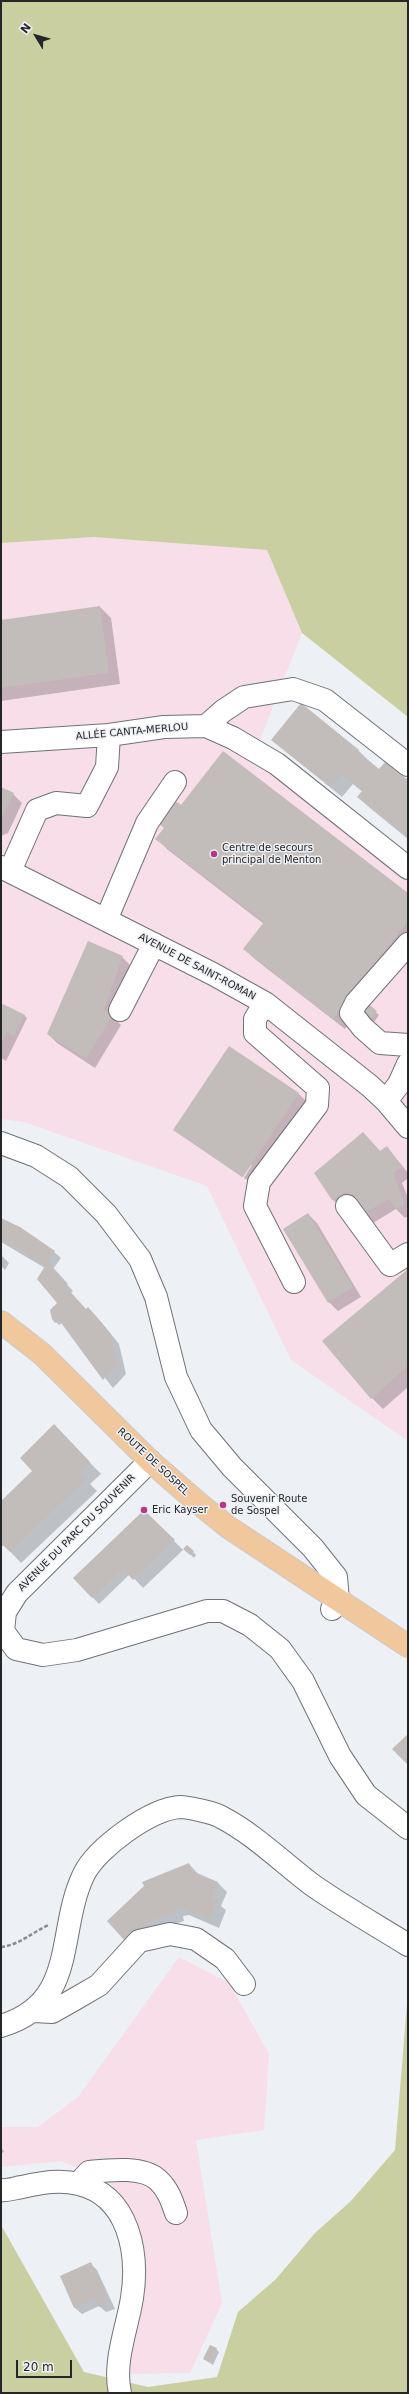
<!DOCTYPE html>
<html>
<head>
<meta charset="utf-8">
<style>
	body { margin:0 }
	#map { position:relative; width:409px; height:2394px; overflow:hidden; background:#edf0f5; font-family:"DejaVu Sans",sans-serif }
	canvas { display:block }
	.frame { position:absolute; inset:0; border:2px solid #252627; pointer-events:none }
	.north { position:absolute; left:16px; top:16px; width:40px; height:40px; -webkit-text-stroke:3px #edf0f5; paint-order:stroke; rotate:307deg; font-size:11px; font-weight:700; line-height:16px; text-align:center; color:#252627 }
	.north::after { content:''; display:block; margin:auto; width:14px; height:18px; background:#252627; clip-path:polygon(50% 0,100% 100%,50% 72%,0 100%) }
	.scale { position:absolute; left:16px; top:2360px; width:56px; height:18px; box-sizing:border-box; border:2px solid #252627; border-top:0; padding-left:5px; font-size:12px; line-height:14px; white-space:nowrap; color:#252627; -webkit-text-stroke:3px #edf0f5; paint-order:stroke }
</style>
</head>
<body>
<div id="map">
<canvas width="409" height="2394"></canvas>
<div class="frame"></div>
<div class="north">N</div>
<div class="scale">20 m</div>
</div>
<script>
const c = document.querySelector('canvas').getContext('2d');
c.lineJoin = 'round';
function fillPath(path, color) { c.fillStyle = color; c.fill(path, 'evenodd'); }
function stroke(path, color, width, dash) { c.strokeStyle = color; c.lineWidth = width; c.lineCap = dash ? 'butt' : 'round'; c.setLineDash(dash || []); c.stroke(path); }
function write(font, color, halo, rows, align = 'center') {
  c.font = font + ' "DejaVu Sans",sans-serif'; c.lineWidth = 3; c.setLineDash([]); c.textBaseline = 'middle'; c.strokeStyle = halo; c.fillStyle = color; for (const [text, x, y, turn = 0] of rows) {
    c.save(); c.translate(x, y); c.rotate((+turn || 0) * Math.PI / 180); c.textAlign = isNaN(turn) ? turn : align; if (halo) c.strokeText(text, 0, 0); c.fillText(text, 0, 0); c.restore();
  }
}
fillPath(new Path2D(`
	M94,537L267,550L302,633L254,755L408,877V1441L291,1360L207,1186L24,1122L1,1119V543Z
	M179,1957L229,1983L269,2054L264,2130L196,2140L222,2303L190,2373L129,2374L142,2261L131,2213L108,2180L61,2161L1,2167V2127H38L78,2097Z`), '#f7dee8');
fillPath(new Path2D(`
	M1,1H408V717L302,633L267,550L94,537L1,543Z
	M407,2004L408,2393H1V2225L84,2372L148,2387L217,2377L238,2312L276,2279L315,2233L351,2201L395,2150Z`), '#c9cfa1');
fillPath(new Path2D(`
	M100,607L111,618L120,684L1,701V621Z
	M273,740L359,751L379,771L408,782V839L370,808L359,797L363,792L353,784L342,797Z
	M1,788L13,794L22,803L8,833L1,836Z
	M181,807L408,895V947L365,1003L379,1015L372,1025L360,1009L345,1029L256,960L244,949L264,924L168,850L157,838Z
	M122,957L131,966L113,1017L121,1025L95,1068L57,1043L48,1034Z
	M1,1011L24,1015L27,1018L6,1061L1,1058Z
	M229,1048L299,1094L310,1105L250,1182L244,1178L252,1165H250L242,1177L174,1130Z
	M387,1147L408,1173V1178L402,1183L408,1198V1216L405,1218L396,1209L373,1223L342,1209L333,1200L316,1173L380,1152Z
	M308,1214L317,1223L361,1297L338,1311L329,1302Z
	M1,1220L54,1252L61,1258L53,1269L73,1291L71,1293L86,1310L88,1308L97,1317L119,1344L126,1374L113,1388L62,1323L59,1325L56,1322L60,1308L45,1268L1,1242Z
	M1,1255L9,1263L5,1270L1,1266Z
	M408,1271V1387L383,1409L372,1398Z
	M65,1437L101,1474L90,1484L97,1491L21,1563L4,1545L1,1547V1502L32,1473Z
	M144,1511L183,1550L143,1588L130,1574L99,1604L74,1578Z
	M187,1546L196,1555L194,1558L185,1549Z
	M189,1864L199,1875L218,1883L227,1892L221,1906L226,1910L219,1928L189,1915L183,1916L184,1921L162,1928L134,1948L108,1921Z
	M1,2148L4,2151L1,2155Z
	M91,2264L97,2270L115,2309L106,2312L99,2306L82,2314L75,2308L61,2277Z
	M216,2349L219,2352L213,2365L204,2359Z`), '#0003');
fillPath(new Path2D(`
	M100,606L109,673L1,688V620Z
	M301,703L359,750L358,752L379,769L385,762L408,780V838L357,797L362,791L341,774L330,787L271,740Z
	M223,751L408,893V921L333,1019L243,949L264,922L155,839L164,828L156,821L173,799L181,805Z
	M1,787L14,793L1,820Z
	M88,941L123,956L104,1009L113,1015L86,1059L47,1034Z
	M366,1002L377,1011L368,1022L360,1015Z
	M3,1004L25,1015L14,1036L7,1032L1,1045V1008Z
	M229,1046L299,1093L243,1177L173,1130Z
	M363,1132L380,1151L387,1146L402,1167L393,1173L405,1204L395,1209L389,1199L363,1214L348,1191L332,1200L314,1173Z
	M308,1213L353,1287L328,1303L283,1229Z
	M1,1218L20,1227L55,1251L48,1262L68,1284L65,1286L86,1309L88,1307L111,1334L117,1365L103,1380L59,1320L55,1323L52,1319L50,1310L57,1303L37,1279L45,1266L1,1239Z
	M408,1269V1366L371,1399L322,1341Z
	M54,1424L90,1462L80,1472L86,1479L10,1552L1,1543V1501L32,1471L20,1458Z
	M144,1510L175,1540L133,1580L123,1569L92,1598L73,1578Z
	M187,1545L194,1551L190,1555L183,1549Z
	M408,1734V1765L392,1749Z
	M189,1863L192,1871L218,1882L212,1898L218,1900L210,1919L179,1907H175L176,1912L152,1920L127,1943L107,1921L144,1886L142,1882Z
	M91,2262L109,2302L99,2307L95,2299L74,2308L60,2276Z
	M210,2345L217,2348L209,2362L203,2359Z`), '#c2bcba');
const minor = new Path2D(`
	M206,726L223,711L244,697L293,689L325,700L408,765
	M1,742L109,735L164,727L206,726L233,738L277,764L408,868
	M1,867L213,974L265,1003L370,1086L386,1101L408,1127
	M10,871L37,810L56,803L87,806L107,767L109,735
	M106,920L147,823L175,782
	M408,944L356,1003L351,1013L363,1028L380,1043L408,1045
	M265,1003L255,1019V1033L318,1088L317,1105L259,1182L255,1206L294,1282
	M120,1010L154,944
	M386,1101L399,1084L408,1064
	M1,1143L36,1156L69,1177L106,1214L140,1259L156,1297L176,1377L201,1430L232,1467L313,1548L336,1577L338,1600L332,1609
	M347,1206L390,1265L408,1254
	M150,1461L17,1593L5,1612L3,1631L16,1649L43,1655L77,1650L207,1611H223L250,1625L280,1649L303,1681L340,1756L366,1795L408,1828
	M34,2011L52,2012L75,1999L99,1985L139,1941L170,1934L196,1939L225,1959L244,1984
	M1,2026C79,2003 56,1931 84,1874C97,1848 150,1809 180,1807C188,1807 215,1813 221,1817C254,1834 282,1862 311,1884C342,1906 376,1925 408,1945
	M78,2184L89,2172C109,2170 143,2166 158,2180C168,2189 172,2201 176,2213
	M1,2190C8,2191 15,2188 22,2187C41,2183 59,2179 79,2184C129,2196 139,2253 132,2298C127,2329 113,2362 120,2393`);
const major = new Path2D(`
	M1,1322L42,1354L150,1461L197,1502L228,1527L408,1646`);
stroke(minor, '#707277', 24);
stroke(major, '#cbcbcb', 24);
stroke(new Path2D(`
	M1,1947C20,1945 32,1932 49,1925`), '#8b8d90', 2.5, [4, 2]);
stroke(minor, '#fff', 22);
stroke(major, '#f1c79e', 22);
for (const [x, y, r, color] of [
	[214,854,4,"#b53785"],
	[223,1505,4,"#b53785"],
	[144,1510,4,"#b53785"]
]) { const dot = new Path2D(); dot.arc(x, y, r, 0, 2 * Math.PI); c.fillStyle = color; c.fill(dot); stroke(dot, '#edf0f5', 1.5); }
write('10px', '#252627', '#edf0f5', [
	["ALLÉE CANTA-MERLOU",132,732,-5],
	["AVENUE DE SAINT-ROMAN",197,967,28],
	["ROUTE DE SOSPEL",153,1462,43],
	["AVENUE DU PARC DU SOUVENIR",77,1533,-45]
]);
write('10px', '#252627', '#edf0f5', [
	["Centre de secours",222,848],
	["principal de Menton",222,860],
	["Souvenir Route",231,1499],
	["de Sospel",231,1511],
	["Eric Kayser",152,1510]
], 'left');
</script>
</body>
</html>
